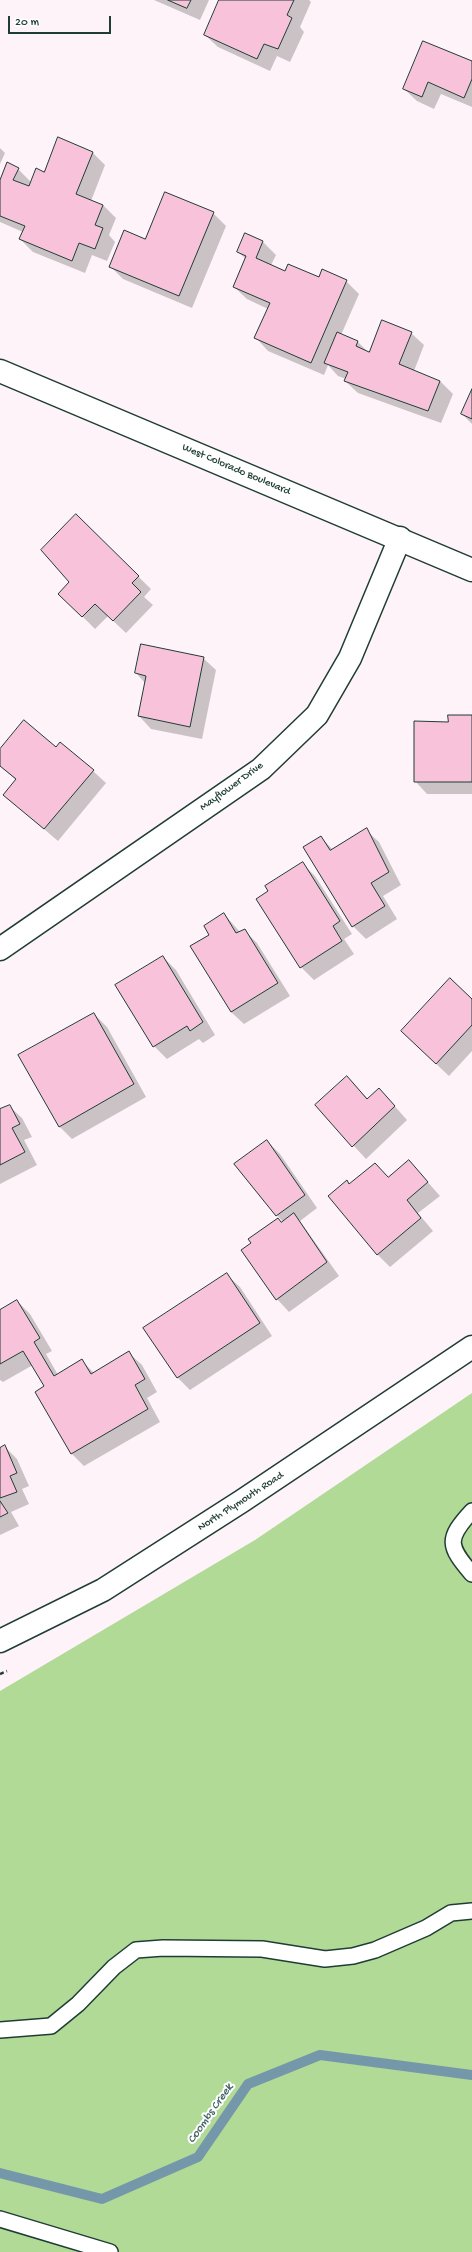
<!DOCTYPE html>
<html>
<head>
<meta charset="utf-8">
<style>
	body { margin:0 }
	#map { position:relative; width:472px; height:2252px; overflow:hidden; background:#fef3f8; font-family:"Gochi Hand",sans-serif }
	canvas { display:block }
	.scale { position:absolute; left:8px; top:16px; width:103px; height:18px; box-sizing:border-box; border:2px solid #1f3d34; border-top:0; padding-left:5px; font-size:12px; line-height:14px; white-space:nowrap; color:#1f3d34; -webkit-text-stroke:3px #fff; paint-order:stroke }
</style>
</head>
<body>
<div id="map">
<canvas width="472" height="2252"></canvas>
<div class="scale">20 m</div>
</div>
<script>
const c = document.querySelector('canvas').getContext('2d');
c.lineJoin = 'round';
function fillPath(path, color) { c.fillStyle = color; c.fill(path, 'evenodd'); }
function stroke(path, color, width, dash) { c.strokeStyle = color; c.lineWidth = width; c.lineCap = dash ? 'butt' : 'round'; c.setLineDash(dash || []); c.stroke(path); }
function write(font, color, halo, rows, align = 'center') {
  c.font = font + ' "Gochi Hand",sans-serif'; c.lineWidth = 4; c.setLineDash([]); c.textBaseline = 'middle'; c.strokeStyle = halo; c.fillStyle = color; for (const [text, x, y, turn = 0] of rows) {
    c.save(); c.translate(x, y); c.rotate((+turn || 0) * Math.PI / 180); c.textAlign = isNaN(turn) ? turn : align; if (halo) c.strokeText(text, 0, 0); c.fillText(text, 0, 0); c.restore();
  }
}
fillPath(new Path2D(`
	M472,1393V2252H0V1691L255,1540Z`), '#b1da97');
fillPath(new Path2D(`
	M154,0H209L200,20Z
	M221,0H309L311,2L300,27L304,32L290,62L277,56L270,71L218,47L205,35Z
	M472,62V107L441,94L434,109L417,101L404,89Z
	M0,148L5,153L0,164Z
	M93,153L105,165L91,201L103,205L116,218L109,235L115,242L107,261L92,255L85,273L33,252L20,239L23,232L0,222V183L18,169L31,182L44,173Z
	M213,213L226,226L192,308L123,279L110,266L146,241Z
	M245,235L263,242L276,255L271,265L286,272L346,281L359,294L341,335L357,341L369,353L411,333L424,345L414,371L440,381L453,394L441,423L358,393L345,381L346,379L338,376L328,365L324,375L268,351L256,338L268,309L247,299L234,287L246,259L238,252Z
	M472,391V424L462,414Z
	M76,516L151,589L144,597L153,605L126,633L108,616L95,629L60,594L70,582Z
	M203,658L216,670L202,739L151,729L139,716L145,683L136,673Z
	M472,716V794H427L415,781L449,723Z
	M56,748L93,771L106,783L58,841L4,795L16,780L0,766V750Z
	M366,830L379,842L401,885L383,896L397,919L366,939L353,926L321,837L333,850Z
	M303,864L315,876L352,934L344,939L354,954L314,980L301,967L269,891Z
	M224,914L240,932L244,930L257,943L290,996L244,1024L231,1012L210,935Z
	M163,957L176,970L215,1035L203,1043L199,1039L167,1059L154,1046Z
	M472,1001V1051L449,1076L415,1044Z
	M94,1014L107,1027L146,1097L72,1139L59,1126Z
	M347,1077L368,1099L391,1102L407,1120L366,1159L316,1105Z
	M9,1106L22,1118L32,1137L24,1140L37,1165L0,1184V1111Z
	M267,1141L280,1154L317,1208L300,1221L339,1276L289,1312L277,1299L282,1223L283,1222L277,1215Z
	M409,1161L440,1196L418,1213L433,1231L390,1267L377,1254L350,1185L389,1178Z
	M227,1275L240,1287L272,1336L190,1390L177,1377Z
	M17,1301L30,1314L52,1351L46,1354L58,1375L82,1361L94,1373L129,1353L142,1365L157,1392L147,1398L160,1422L84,1466L71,1453L45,1387L33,1365L3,1382L0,1380V1312Z
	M5,1447L17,1459L29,1486L22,1489L29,1504L11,1512L19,1526L0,1535V1449Z`), '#0003');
stroke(new Path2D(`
	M0,2173L102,2199L198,2157L248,2084L320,2055L472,2075`), '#7498a9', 10);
const building = new Path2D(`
	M168,0H191L187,8Z
	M219,0H294L287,15L292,18L278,49L264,44L257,59L204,35Z
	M423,41L472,61V79L464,98L428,82L422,97L403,89Z
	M58,137L93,152L76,194L103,205L95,225L103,228L95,249L79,243L72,261L19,239L25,226L0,216V180L7,162L19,168L13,180L29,186L36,168L44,172Z
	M165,192L214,212L179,296L109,267L124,230L145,239Z
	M245,233L263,241L256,258L285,271L288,264L319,277L322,269L347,280L311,363L254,338L270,303L233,287L246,256L237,252Z
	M382,320L412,332L399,364L440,381L428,411L344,381L348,372L324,363L337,332L358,341L356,346L369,352Z
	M472,389V419L461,414Z
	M76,514L139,576L132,583L141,592L113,621L95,604L82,617L58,594L69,582L41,550Z
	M141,644L204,657L190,727L138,716L146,676L135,673Z
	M448,715H472V782H414V721L448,722Z
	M24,720L56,747L60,742L94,770L44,829L3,795L16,779L0,766V749Z
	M367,828L389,872L371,883L385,906L352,927L303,847L321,836L330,850Z
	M303,862L340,921L333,926L342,941L300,968L256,899L268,891L265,886Z
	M224,913L236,933L245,929L278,983L231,1012L190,946L209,935L204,926Z
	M163,956L203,1022L190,1031L187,1026L153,1047L115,985Z
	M450,978L472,999V1025L436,1064L401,1031Z
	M94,1013L134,1084L59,1127L18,1055Z
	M347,1076L367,1099L379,1088L395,1106L352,1147L315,1105Z
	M10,1105L20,1124L12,1128L25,1152L0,1165V1109Z
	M267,1140L305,1195L276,1216L234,1164Z
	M409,1160L428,1182L407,1200L421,1218L377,1255L328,1196L347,1180L349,1184L375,1163L388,1177Z
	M294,1213L327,1262L276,1300L241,1250L251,1243L248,1239L278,1218L281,1222Z
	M227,1273L260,1323L177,1378L143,1328Z
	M17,1300L40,1338L34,1342L54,1376L82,1359L91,1374L129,1351L145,1379L135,1385L148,1409L71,1454L35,1392L44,1386L23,1351L0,1364V1310Z
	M5,1445L17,1473L10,1476L17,1492L0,1498V1448Z
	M0,1501L8,1513L0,1517Z`);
fillPath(building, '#f9c2db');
stroke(building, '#1f3d34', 1);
const service = new Path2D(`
	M472,1511C446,1539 448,1546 472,1574
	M0,2030L51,2026L78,2004L114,1967L136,1950L163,1948L262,1949L325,1959L353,1956L375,1950L426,1928L451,1913L472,1911
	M0,2219L110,2252`);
const minor = new Path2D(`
	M0,949L261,769L317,715L350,658L400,538`);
const tertiary = new Path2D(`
	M0,371L472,570
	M0,1641L103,1590L242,1501L472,1347`);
stroke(service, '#1f3d34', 18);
stroke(minor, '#1f3d34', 25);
stroke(tertiary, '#1f3d34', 25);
stroke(new Path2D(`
	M0,1674L7,1671`), '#1f3d34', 2.5, [4, 3]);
stroke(service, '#fff', 15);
stroke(minor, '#fff', 22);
stroke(tertiary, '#fff', 22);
write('11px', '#1f3d34', '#fff', [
	["West Colorado Boulevard",236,470,23],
	["Mayflower Drive",232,787,-36],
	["North Plymouth Road",241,1502,-33]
]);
write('italic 12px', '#426365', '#fff', [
	["Coombs Creek",211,2114,-55]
]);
</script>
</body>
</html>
